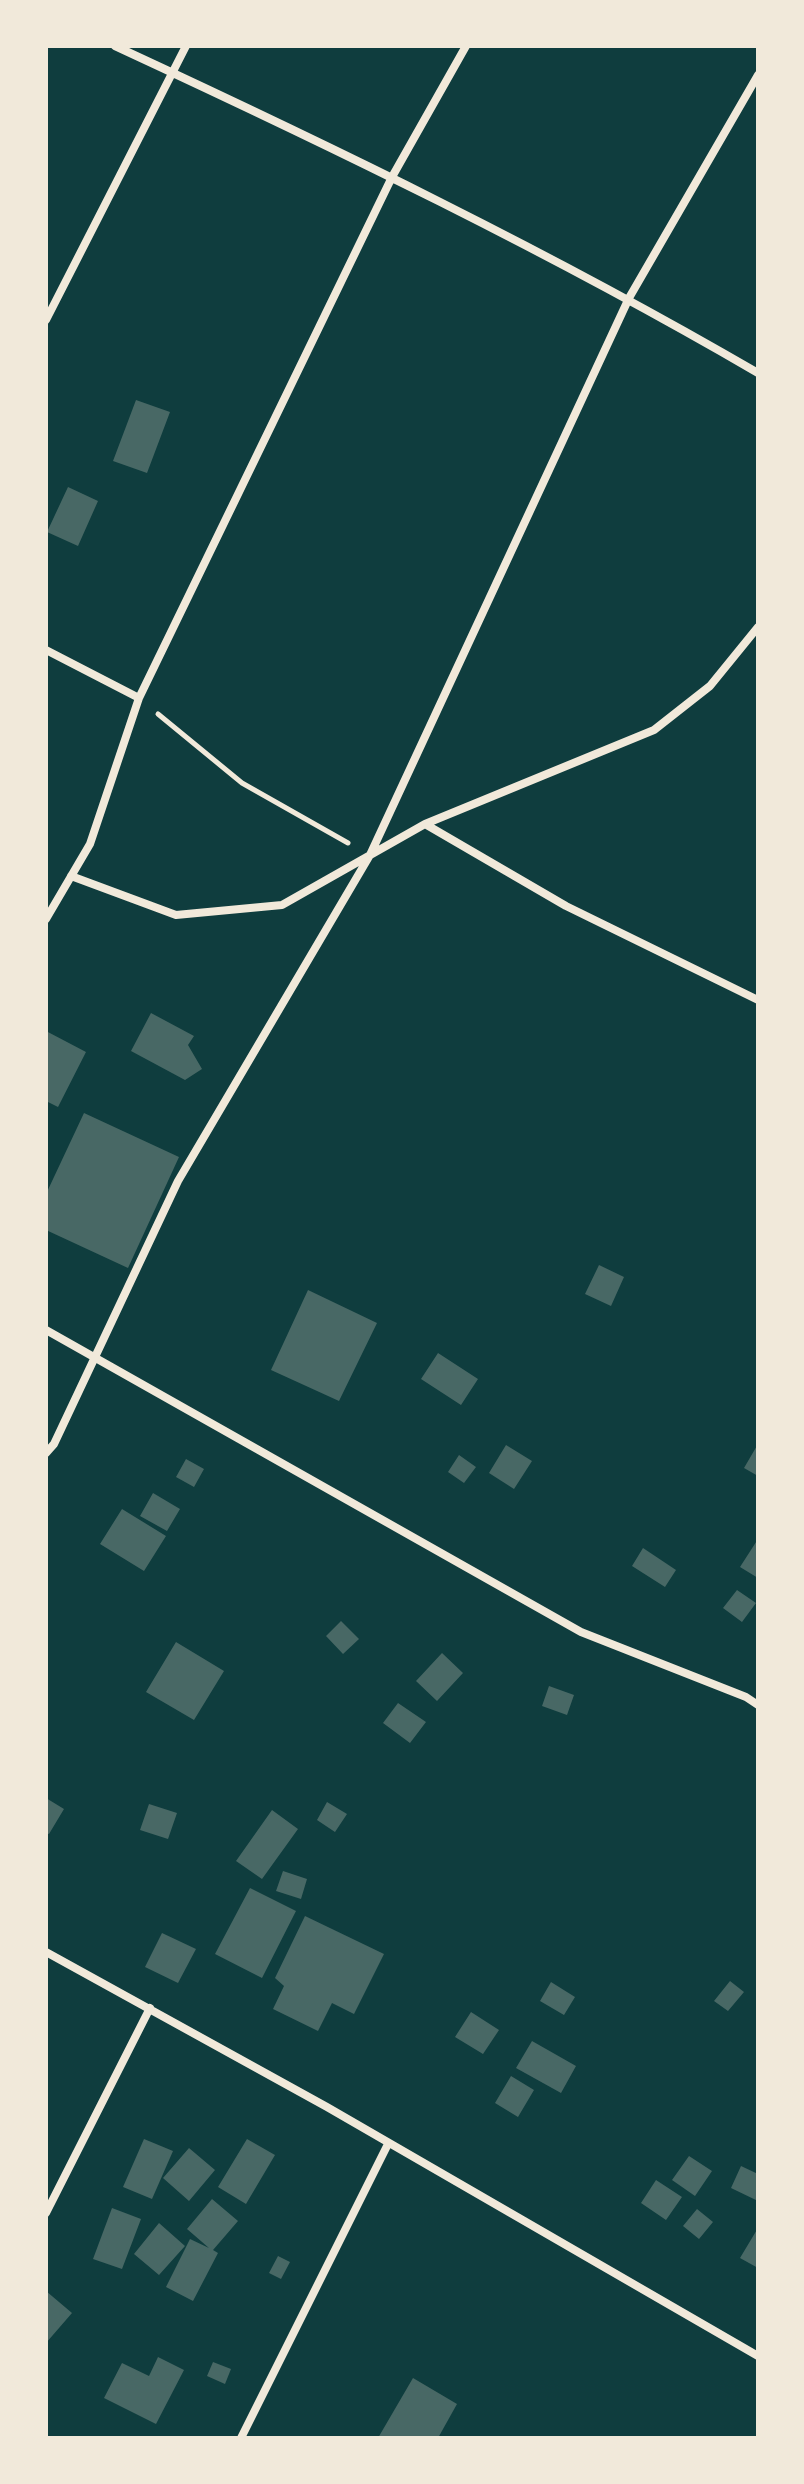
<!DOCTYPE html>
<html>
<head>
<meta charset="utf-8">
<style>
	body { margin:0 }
	#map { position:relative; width:804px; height:2484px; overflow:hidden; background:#0f3d3e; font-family:Roboto,sans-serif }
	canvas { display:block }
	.frame { position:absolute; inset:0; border:48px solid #f1e9da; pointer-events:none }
</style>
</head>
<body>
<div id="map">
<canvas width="804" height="2484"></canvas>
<div class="frame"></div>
</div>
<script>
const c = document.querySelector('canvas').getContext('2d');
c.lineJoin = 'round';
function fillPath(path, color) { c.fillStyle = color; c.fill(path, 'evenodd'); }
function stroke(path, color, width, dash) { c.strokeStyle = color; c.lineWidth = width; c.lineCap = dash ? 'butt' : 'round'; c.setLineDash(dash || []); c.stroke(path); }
fillPath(new Path2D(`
	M136,400L170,412L147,473L113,461Z
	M68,487L98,501L78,546L47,532Z
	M151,1013L194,1036L188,1045L202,1069L185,1080L131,1051Z
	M46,1031L86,1052L58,1107L46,1101Z
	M84,1113L179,1157L128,1268L46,1230V1194Z
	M599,1265L624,1277L611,1306L585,1294Z
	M308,1290L377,1323L339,1401L271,1370Z
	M438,1353L478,1379L461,1405L421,1379Z
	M758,1444V1476L744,1468Z
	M506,1445L532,1461L514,1489L489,1473Z
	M459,1455L476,1467L464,1483L448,1472Z
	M186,1459L204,1469L194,1487L176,1477Z
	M153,1493L180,1509L167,1531L140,1516Z
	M122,1509L166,1536L144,1571L100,1544Z
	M758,1539V1578L740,1567Z
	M643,1548L676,1570L665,1587L632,1566Z
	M737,1590L756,1603L742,1622L723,1608Z
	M341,1621L359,1639L343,1654L326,1636Z
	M176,1642L224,1671L194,1720L146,1692Z
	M442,1653L463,1673L437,1701L416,1681Z
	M549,1686L574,1695L567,1715L542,1706Z
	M398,1703L426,1722L410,1743L383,1723Z
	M46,1798L64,1809L49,1834L46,1833Z
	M327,1802L347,1814L335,1832L317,1820Z
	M149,1804L177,1813L168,1839L140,1830Z
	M272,1810L298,1829L262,1879L236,1861Z
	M283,1871L307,1879L301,1899L276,1891Z
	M250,1888L296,1911L262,1978L215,1954Z
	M305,1916L384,1954L354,2014L332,2003L318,2031L273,2009L284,1986L275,1978Z
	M162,1933L196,1949L178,1983L145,1967Z
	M730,1981L744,1992L728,2011L714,2001Z
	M551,1982L575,1997L564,2015L540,2001Z
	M471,2012L499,2030L483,2054L455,2037Z
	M532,2041L576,2066L561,2093L516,2068Z
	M511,2076L534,2090L518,2117L495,2103Z
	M144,2139L173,2151L152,2199L123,2187Z
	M247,2139L275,2155L246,2204L218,2187Z
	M189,2148L215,2170L189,2201L163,2178Z
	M689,2156L712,2171L695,2196L672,2180Z
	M741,2166L758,2174V2201L731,2188Z
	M656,2180L682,2197L666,2220L641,2203Z
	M212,2199L238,2221L213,2250L218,2253L193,2301L166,2287L190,2239L209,2248L187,2229Z
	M112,2208L141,2219L122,2269L93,2259Z
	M697,2209L713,2222L699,2239L683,2226Z
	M159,2223L185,2246L159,2275L134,2254Z
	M758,2228V2268L740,2258Z
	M278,2256L290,2262L281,2279L269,2273Z
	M46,2291L72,2313L46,2343Z
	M158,2357L184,2370L156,2424L104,2398L122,2363L149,2376Z
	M213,2362L231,2369L225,2384L207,2376Z
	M413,2378L457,2404L438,2438H378Z`), '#486865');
stroke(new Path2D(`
	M158,714L242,783L348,843`), '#f1e9da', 5);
stroke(new Path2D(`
	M115,46C333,147 550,252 758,373
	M46,320L186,46
	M46,650L139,698
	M425,824L654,730L710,686L758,627
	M71,876L176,915L282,905L425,824L566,906L758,1000
	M46,919L90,844L139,698L392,177L466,46
	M46,1330L581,1632L746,1697L758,1705
	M46,1453L54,1444L178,1181L370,855L629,298L758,75
	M46,1952L327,2107L758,2356
	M46,2213L150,2008
	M241,2438L388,2144`), '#f1e9da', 8);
</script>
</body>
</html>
